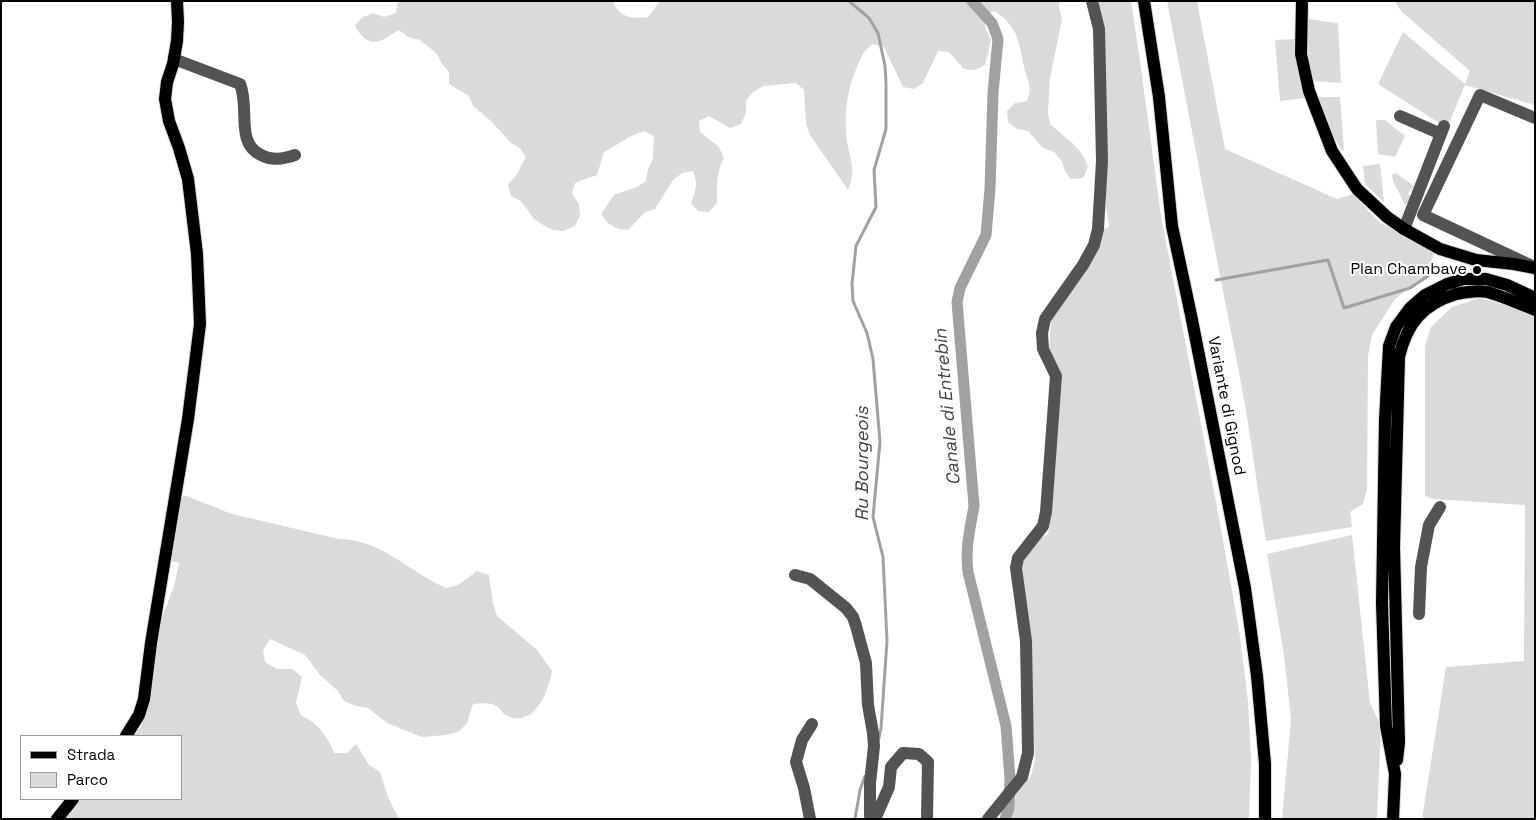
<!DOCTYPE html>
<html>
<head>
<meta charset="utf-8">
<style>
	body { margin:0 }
	#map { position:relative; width:1536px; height:820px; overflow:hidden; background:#fff; font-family:"Space Grotesk",sans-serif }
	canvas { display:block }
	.frame { position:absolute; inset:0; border:2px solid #000; pointer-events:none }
	.legend { position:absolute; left:20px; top:735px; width:162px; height:65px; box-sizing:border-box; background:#fff; border:1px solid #999; margin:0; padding:6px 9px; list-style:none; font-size:15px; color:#000 }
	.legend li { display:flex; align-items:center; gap:10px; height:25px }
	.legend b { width:25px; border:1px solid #999 }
</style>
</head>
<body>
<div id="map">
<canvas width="1536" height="820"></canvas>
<div class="frame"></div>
<ul class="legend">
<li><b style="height:6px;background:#000"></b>Strada</li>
<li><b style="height:14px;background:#dadada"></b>Parco</li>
</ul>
</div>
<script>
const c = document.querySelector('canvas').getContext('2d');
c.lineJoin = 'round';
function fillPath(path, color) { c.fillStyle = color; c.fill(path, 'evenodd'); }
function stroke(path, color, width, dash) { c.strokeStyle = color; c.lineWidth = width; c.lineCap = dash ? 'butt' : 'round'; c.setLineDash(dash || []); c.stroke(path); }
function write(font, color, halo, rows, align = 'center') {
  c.font = font + ' "Space Grotesk",sans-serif'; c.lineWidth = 4; c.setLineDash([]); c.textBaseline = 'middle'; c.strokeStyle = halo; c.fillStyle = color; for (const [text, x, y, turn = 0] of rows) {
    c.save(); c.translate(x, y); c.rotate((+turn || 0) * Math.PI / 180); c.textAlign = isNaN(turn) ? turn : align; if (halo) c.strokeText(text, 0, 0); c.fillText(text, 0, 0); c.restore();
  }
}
fillPath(new Path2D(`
	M398,1H613C619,18 632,19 648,17L660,1H1060L1059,7L1062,19L1050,78L1048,112L1050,124C1065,138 1082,147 1088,167L1083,178L1071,179L1065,171L1061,160L1054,152L1043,148L1028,131L1017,129L1008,122L1007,111L1015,103L1027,101C1033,85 1027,82 1024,67C1019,42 1018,26 994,11L984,16L985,27L991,40L985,65L975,70L964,69L949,52L938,51L923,83L914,89L903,87L884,47L873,44C861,53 861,58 855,72C846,95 844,117 847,141C850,161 857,170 848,190L810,135L806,124L804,90L796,83L763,86L753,92L746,101V113L741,124L730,128L709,116L699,121L700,132L719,147L724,158C716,173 717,186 717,203L709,212L698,211L691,203C696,191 698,183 693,171L682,173L673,180L655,209L645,212L628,230C614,229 608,225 601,214L614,195L637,187L646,181L648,169L653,159L654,136L644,131C628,136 618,145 604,152L597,175L575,183L572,194L579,204L580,215L575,226L563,231L553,230L543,225L534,219L521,201L511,196L508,184C518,176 519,168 526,157L520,148L511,143L491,121L473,106L469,96L449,84V72L442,64L437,54L420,40L408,37L399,30C393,33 387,38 380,41C368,45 359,35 355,25L363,17L373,13L384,17L396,13Z
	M1097,1H1131L1140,61L1161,216L1219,518L1240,636L1248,702L1251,758L1249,819H1009L1013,812L1016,794L1031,776L1035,760L1029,623L1022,584L1023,562L1036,541L1048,534L1051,517L1062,376L1049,350L1051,323L1049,318L1103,229L1109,227L1106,208V159Z
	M1167,1H1197L1225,149L1337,199L1353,194L1380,223L1435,248L1428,276L1410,287L1395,299L1372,335L1368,356L1367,489L1363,504L1350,512L1352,527L1266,541C1256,481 1249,421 1237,362C1213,242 1190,121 1167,1Z
	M1395,1H1535V105L1465,85L1447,128L1378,84L1403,32L1465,84L1470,71L1401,11Z
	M1308,19L1338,23L1341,83L1313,81L1308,53Z
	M1296,39L1306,98L1280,101L1275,40Z
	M1317,97H1340L1344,150L1342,151L1329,128Z
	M1376,120H1385L1405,136L1395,157L1378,154Z
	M1380,164L1384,202L1365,184L1363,166Z
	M1396,173L1414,186L1408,194L1411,196V202L1405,205L1393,181L1392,174Z
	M1479,298L1516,308L1535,317V819H1422L1446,667L1524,661L1525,505L1433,499L1425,496V346L1431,327L1452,307Z
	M184,495L232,514L339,539C381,539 409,572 446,588L458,585L477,571L489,575L493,603L497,616L537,650L552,671C548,692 535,728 507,716C504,715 502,711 499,708C493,702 482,703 473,704L467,723L458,732L446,735L422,737L387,723L368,708L356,706L344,701L338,691L320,675L305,655L270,639L263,650L265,662L277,669H292L302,677L296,703L301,715C317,723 327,735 334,753H347L356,744L369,765L380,772L388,797L399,819H64L81,799H181V736H134L141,727L150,699L160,623L174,586L179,563L171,561L179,502Z
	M1352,535L1370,703L1381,726L1377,819H1282L1291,720L1284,655L1267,554Z`), '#dadada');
stroke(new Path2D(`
	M849,1L869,18L878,33L885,66L886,83V129L874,170L876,207L856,246L852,284L853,301L867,333L873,359L880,442L873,517L883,557L887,641L881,728L879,738
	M1216,280L1328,260L1344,308L1410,288L1428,276L1431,266
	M855,819L860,790L865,776`), '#a1a1a1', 3);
stroke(new Path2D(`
	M972,1L992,23L998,39L993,93L990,189L986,235L960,288L957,302L974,506C970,529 965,548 968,572L1006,726L1010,778L1009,808L1005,819`), '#a1a1a1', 11);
const major = new Path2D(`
	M1144,1L1159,97L1172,226L1191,315L1245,588L1257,676L1265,764V819
	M1302,1L1301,54L1309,91L1332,151L1357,189L1387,217L1404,229L1440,249L1476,260L1514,264L1535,268
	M126,736L139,715L144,699L151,643L188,419L200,324L197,254L188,179L179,148L169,121L165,99L167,82L173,64L177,41L178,22L177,1
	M1397,760L1399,742L1394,547L1399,357C1407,323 1423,304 1456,294C1466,292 1478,290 1487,292C1503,296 1519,304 1535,310
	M57,819L73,799
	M1393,819L1395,774L1386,726L1382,603L1385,420L1389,346L1396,327L1410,308L1425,295L1447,284L1464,279H1486L1507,285L1535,298`);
stroke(major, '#dbdbdb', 14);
stroke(new Path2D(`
	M174,59L240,84C250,107 235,143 261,155C272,161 283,159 295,155
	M1400,116L1441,134
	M1404,229L1444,126
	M1530,265L1423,215L1480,95L1535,118
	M795,575L810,579L846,608L853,617L856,626L866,663L868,705L873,733L874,746L870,783V816L874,819
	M1419,614L1421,567L1429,525L1440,507
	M810,819L804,788L796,762L802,740L812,724
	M875,819L889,787L891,767L903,753L919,754L928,762L927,819
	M988,819L1022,777L1028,753L1026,641L1016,568L1018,558L1043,526L1046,512L1056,376L1043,349L1042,333L1045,319L1083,265L1094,245L1098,229L1102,161L1099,29L1092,1`), '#535353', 12);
stroke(major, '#000', 12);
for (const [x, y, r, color] of [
	[1477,270,5,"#000"]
]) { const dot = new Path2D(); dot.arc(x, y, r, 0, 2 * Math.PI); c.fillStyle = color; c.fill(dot); stroke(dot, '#fff', 2); }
write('16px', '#000', '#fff', [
	["Plan Chambave",1467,270]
], 'right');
write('16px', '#000', '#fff', [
	["Variante di Gignod",1226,406,79]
]);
write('italic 18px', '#424242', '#fff', [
	["Canale di Entrebin",948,407,-95],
	["Ru Bourgeois",863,464,-90]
]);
</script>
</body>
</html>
